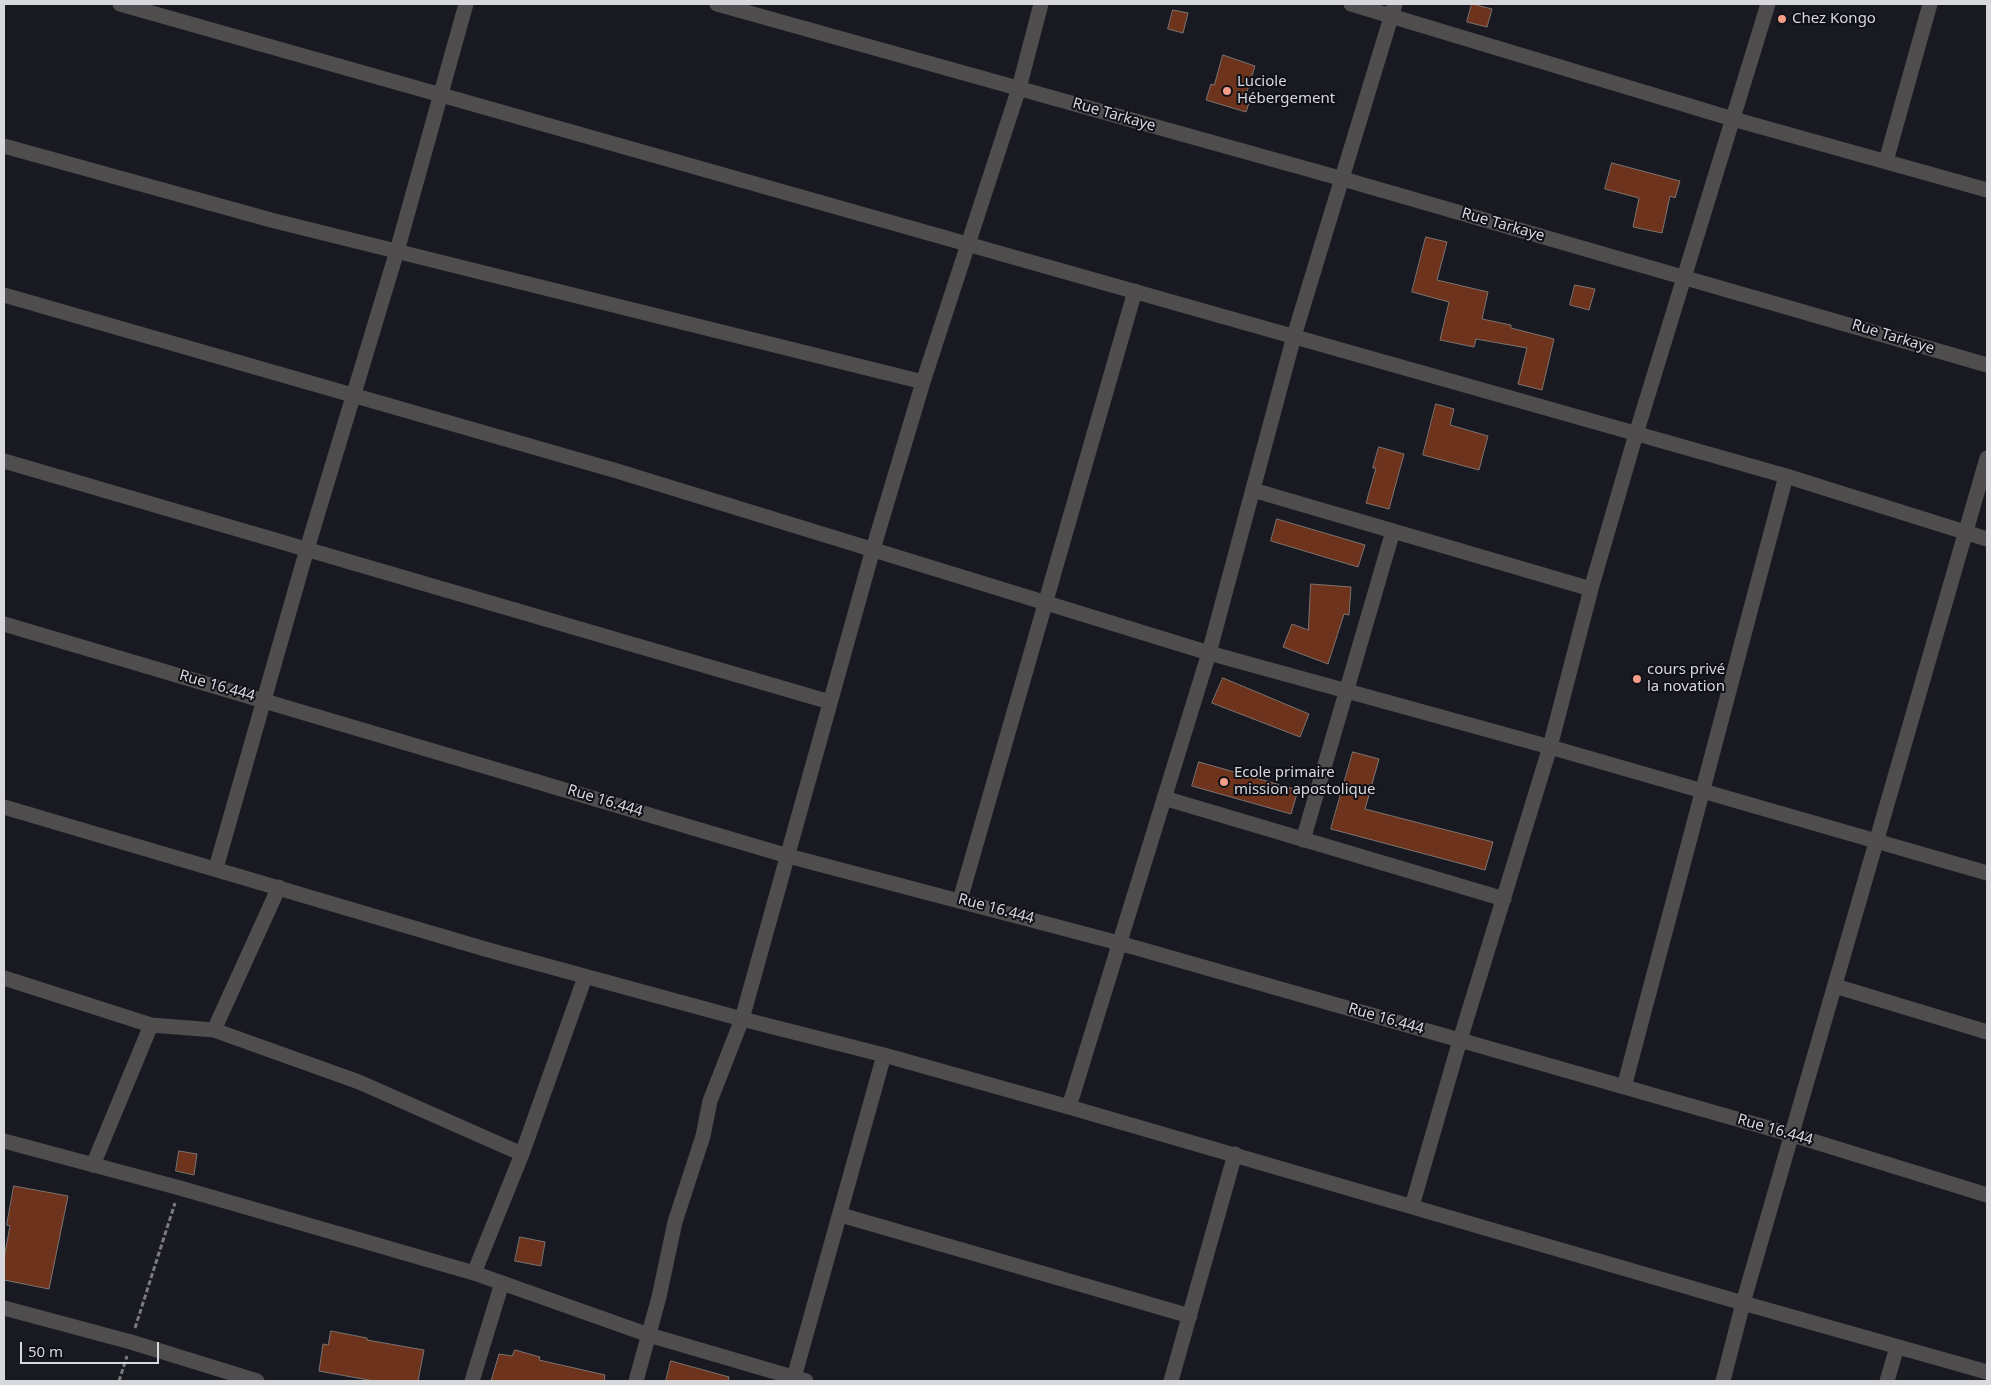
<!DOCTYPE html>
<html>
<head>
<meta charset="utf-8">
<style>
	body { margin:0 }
	#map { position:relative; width:1991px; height:1385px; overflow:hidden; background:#191a21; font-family:"Noto Sans",sans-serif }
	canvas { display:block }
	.frame { position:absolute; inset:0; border:5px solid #d7d8dc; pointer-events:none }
	.scale { position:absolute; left:20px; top:1342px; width:139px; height:22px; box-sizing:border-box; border:2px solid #d7d8dc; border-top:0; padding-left:6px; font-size:15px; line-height:18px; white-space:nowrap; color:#d7d8dc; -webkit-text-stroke:4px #101118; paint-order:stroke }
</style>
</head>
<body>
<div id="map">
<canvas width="1991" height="1385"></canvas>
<div class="frame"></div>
<div class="scale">50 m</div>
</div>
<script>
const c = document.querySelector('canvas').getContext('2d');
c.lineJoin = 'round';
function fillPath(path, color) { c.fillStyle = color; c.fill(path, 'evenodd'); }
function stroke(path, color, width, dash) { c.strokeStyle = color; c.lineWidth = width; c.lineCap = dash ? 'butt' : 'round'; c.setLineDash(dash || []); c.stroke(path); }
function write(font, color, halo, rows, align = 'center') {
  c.font = font + ' "Noto Sans",sans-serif'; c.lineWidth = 4; c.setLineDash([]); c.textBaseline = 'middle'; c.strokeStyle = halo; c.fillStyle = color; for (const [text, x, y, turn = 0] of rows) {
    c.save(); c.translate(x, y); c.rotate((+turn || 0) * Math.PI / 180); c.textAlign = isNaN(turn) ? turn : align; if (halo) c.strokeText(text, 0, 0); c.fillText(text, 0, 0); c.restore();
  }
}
const building = new Path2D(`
	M1472,4L1492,9L1487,27L1467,22Z
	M1173,10L1188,13L1183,33L1168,29Z
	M1223,55L1255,66L1246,95L1251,97L1246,112L1206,100L1211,84L1214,85Z
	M1612,163L1680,181L1675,198L1670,196L1662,233L1633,227L1639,198L1605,189Z
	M1426,237L1447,242L1437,280L1488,292L1482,319L1511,325V328L1554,339L1542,390L1518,384L1527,348L1476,339L1474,347L1440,340L1449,302L1412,292Z
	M1575,285L1595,289L1589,310L1570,305Z
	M1436,404L1454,409L1450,425L1488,436L1479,470L1423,455Z
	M1379,447L1404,454L1389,509L1366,503L1376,468H1373Z
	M1277,519L1365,545L1358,567L1271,541Z
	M1311,584L1351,587L1349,615L1344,614L1328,664L1283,647L1292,624L1308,630Z
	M1223,678L1309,714L1300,737L1212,703Z
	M1353,752L1379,759L1365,809L1493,842L1485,870L1331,829Z
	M1199,762L1298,790L1291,814L1192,786Z
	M179,1151L197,1154L194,1175L176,1171Z
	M14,1186L68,1196L49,1289L4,1280V1258L10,1226L7,1225Z
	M520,1237L545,1242L541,1266L515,1261Z
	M331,1331L367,1338V1340L424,1350L418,1381H374L319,1371L323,1344L328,1345Z
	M515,1350L540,1357L539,1360L605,1375L604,1381H491L499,1354L512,1356Z
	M671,1361L729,1377L728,1381H666Z`);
fillPath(building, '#6d331c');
stroke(building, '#7c7370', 1);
stroke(new Path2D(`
	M135,1328L175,1203
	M119,1381L127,1356`), '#797a7f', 3, [5, 2.5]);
stroke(new Path2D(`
	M120,4L1786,476L1987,539
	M717,4L1343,179L1987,365
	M1351,4L1733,119L1987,190
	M4,146L271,220L923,382
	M1886,161L1930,4
	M4,295L617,471L1209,653L1550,747L1987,873
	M4,461L830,702
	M1253,490L1591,589
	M4,624L788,856L1119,943L1793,1135L1987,1195
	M1164,798L1504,899
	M4,807L485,949L742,1019L884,1055L1069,1107L1743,1303L1987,1372
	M1303,840L1393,531
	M216,868L307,549L397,251L466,4
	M960,900L1135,291
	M4,978L151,1025L214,1030L359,1082L522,1154
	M1835,986L1987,1032
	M214,1030L279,887
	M1624,1087L1786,476
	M1069,1107L1209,653L1294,336L1395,4
	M4,1141L180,1188L474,1273L649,1335L806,1381
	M93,1165L151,1025
	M1412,1206L1460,1040L1550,747L1591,589L1636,434L1768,4
	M841,1215L1190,1316
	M474,1273L522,1154L585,977
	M4,1308L131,1342L257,1381
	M472,1381L502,1283
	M636,1381L659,1297L675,1222L703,1136L710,1101L742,1019L873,549L923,382L1019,88L1041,4
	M793,1381L884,1055
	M1171,1381L1235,1154
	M1723,1381L1743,1303L1987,458
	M1887,1381L1897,1347`), '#504d4f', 15);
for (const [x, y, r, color] of [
	[1782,19,5,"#f49e89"],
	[1227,91,5,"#f49e89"],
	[1637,679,5,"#f49e89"],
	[1224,782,5,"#f49e89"]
]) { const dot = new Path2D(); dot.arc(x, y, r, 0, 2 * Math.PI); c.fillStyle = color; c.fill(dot); stroke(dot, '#101118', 2); }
write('15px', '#d7d8dc', '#101118', [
	["Chez Kongo",1792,19],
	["Luciole",1237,82],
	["Hébergement",1237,99],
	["cours privé",1647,670],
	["la novation",1647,687],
	["Ecole primaire",1234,773],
	["mission apostolique",1234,790]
], 'left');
write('15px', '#d7d8dc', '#101118', [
	["Rue Tarkaye",1114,115,16],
	["Rue Tarkaye",1503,225,16],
	["Rue Tarkaye",1893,337,17],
	["Rue 16.444",217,686,16],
	["Rue 16.444",605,801,17],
	["Rue 16.444",996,909,15],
	["Rue 16.444",1386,1019,16],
	["Rue 16.444",1775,1130,16]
]);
</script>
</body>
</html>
